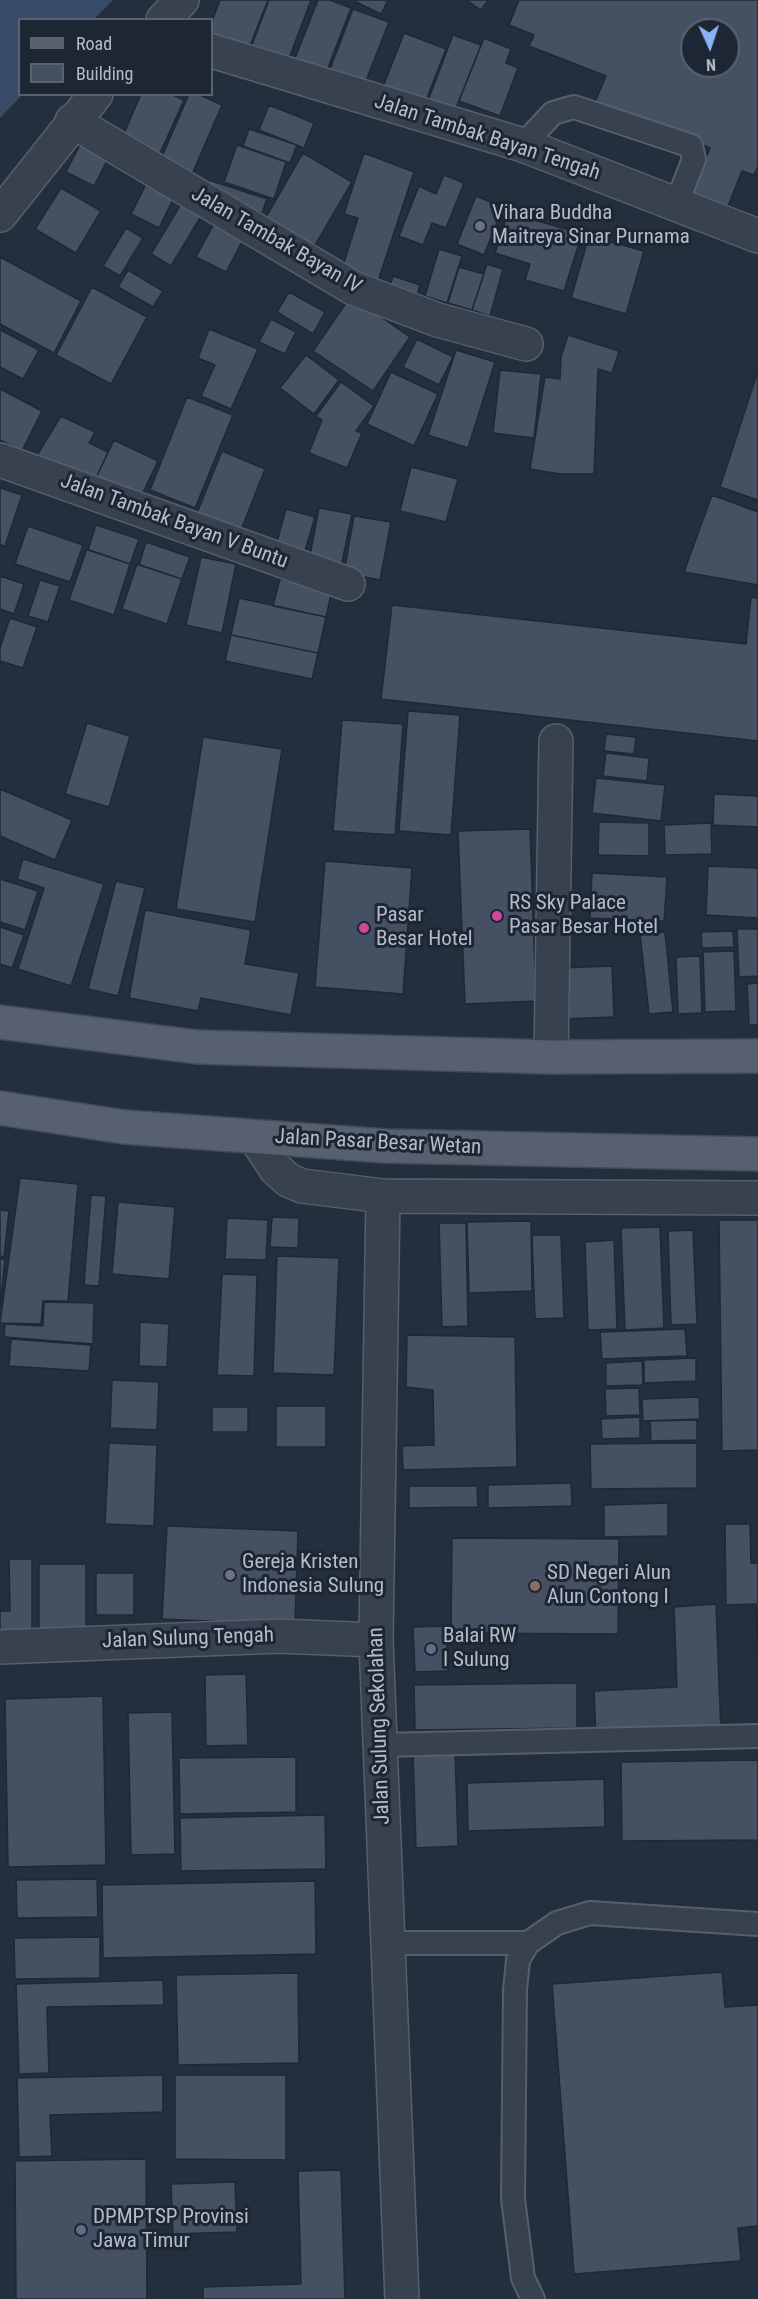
<!DOCTYPE html>
<html>
<head>
<meta charset="utf-8">
<style>
	body { margin:0 }
	#map { position:relative; width:758px; height:2299px; overflow:hidden; background:#242f3e; font-family:"Roboto Condensed",sans-serif }
	canvas { display:block }
	.legend { position:absolute; left:18px; top:18px; width:195px; height:78px; box-sizing:border-box; background:#1d2633; border:2px solid #59626f; margin:0; padding:8px 10px; list-style:none; font-size:18px; color:#b4bcc9 }
	.legend li { display:flex; align-items:center; gap:12px; height:30px }
	.legend b { width:30px; border:2px solid #59626f }
	.north { position:absolute; left:680px; top:18px; width:60px; height:60px; box-sizing:border-box; background:#1d2633; border:2px solid #59626f; border-radius:50%; rotate:177deg; font-size:16px; font-weight:700; line-height:24px; text-align:center; color:#b4bcc9 }
	.north::after { content:''; display:block; margin:auto; width:21px; height:27px; background:#8ab4f8; clip-path:polygon(50% 0,100% 100%,50% 72%,0 100%) }
</style>
</head>
<body>
<div id="map">
<canvas width="758" height="2299"></canvas>
<ul class="legend">
<li><b style="height:8px;background:#56606e"></b>Road</li>
<li><b style="height:16px;background:#455162"></b>Building</li>
</ul>
<div class="north">N</div>
</div>
<script>
const c = document.querySelector('canvas').getContext('2d');
c.lineJoin = 'round';
function fillPath(path, color) { c.fillStyle = color; c.fill(path, 'evenodd'); }
function stroke(path, color, width, dash) { c.strokeStyle = color; c.lineWidth = width; c.lineCap = dash ? 'butt' : 'round'; c.setLineDash(dash || []); c.stroke(path); }
function write(font, color, halo, rows, align = 'center') {
  c.font = font + ' "Roboto Condensed",sans-serif'; c.lineWidth = 6; c.setLineDash([]); c.textBaseline = 'middle'; c.strokeStyle = halo; c.fillStyle = color; for (const [text, x, y, turn = 0] of rows) {
    c.save(); c.translate(x, y); c.rotate((+turn || 0) * Math.PI / 180); c.textAlign = isNaN(turn) ? turn : align; if (halo) c.strokeText(text, 0, 0); c.fillText(text, 0, 0); c.restore();
  }
}
fillPath(new Path2D(`
	M0,0H113L94,19L20,20V94L22,95L0,118Z`), '#394c67');
const building = new Path2D(`
	M220,0H268L247,53L212,40V21Z
	M269,0H311L285,69L248,55Z
	M318,0H330L351,8L324,78L292,66Z
	M357,0H388L381,14L356,2Z
	M466,0H488L481,10Z
	M519,0H758V166L754,175L742,171L726,211L690,197L710,148L595,102L606,76L529,46L534,35L509,25ZM692,30H728V66H692Z
	M353,9L389,22L362,91L327,77Z
	M404,33L446,49L423,108L381,92Z
	M453,35L481,45L454,113L427,103Z
	M484,38L511,49L506,63L518,68L500,116L459,101Z
	M141,94H171L184,100L157,160L119,145Z
	M189,94H198L222,105L190,179L158,166Z
	M269,105L314,123L304,148L259,130Z
	M249,129L297,145L290,163L243,146Z
	M83,139L111,153L94,186L66,172Z
	M237,145L286,162L274,199L224,182Z
	M303,153L352,182L314,247L265,219Z
	M364,153L414,172L377,284L341,272L358,218L344,214Z
	M444,175L464,183L446,228L432,223L423,245L399,236L419,186L436,194Z
	M150,176L178,189L159,228L131,214Z
	M209,180L267,199L262,213L205,194Z
	M61,188L101,211L76,253L35,229Z
	M476,196L503,207L484,255L457,244Z
	M181,204L201,216L171,266L151,254Z
	M508,212L582,234L564,291L525,280L530,264L495,253Z
	M216,220L245,236L226,272L196,257Z
	M126,228L143,238L120,276L103,266Z
	M589,236L644,251L626,314L571,298Z
	M439,249L462,256L447,303L425,296Z
	M0,257L81,301L54,353L0,324Z
	M487,264L503,269L490,316L472,310Z
	M459,267L484,274L472,310L448,303Z
	M128,270L163,291L153,307L118,287Z
	M393,276L420,285L414,306L386,298Z
	M92,287L147,317L111,384L56,355Z
	M289,292L325,312L313,334L277,312Z
	M351,296L410,337L373,391L313,351Z
	M271,319L296,332L285,354L259,342Z
	M209,329L258,349L231,409L201,396L215,365L198,358Z
	M0,330L39,350L23,379L0,367Z
	M568,335L619,351L612,373L598,369L594,474H560L530,469L545,377L560,379L561,357Z
	M417,339L453,357L439,385L403,367Z
	M456,350L495,362L468,448L428,435Z
	M306,355L339,380L314,414L280,388Z
	M500,370L541,374L534,438L493,433Z
	M758,371V500L720,487Z
	M391,372L438,394L414,446L367,424Z
	M341,382L374,406L356,431L362,433L347,468L309,453L322,420L316,416Z
	M0,389L42,411L22,451L0,440Z
	M187,397L233,415L195,508L150,490Z
	M61,416L95,432L89,443L108,452L94,482L36,457Z
	M114,440L158,461L138,503L94,482Z
	M222,451L265,469L241,530L197,513Z
	M411,467L458,479L446,522L400,511Z
	M0,488L22,495L5,546L0,545Z
	M712,495L758,512V585L684,572Z
	M319,508L352,514L340,572L308,566Z
	M286,509L315,517L302,561L274,552Z
	M354,516L391,522L380,580L344,573Z
	M96,525L139,539L130,564L88,550Z
	M28,526L83,545L70,582L15,564Z
	M146,542L190,557L182,579L139,565Z
	M87,549L130,564L114,615L69,600Z
	M201,557L236,564L222,633L186,625Z
	M137,564L182,579L167,624L122,609Z
	M0,576L24,584L14,614L0,609Z
	M280,579L332,590L326,617L273,606Z
	M40,580L60,586L48,622L28,616Z
	M751,597L758,598V741L381,699L392,605L746,644Z
	M239,598L326,617L318,653L231,635Z
	M10,618L37,627L23,668L0,661V648Z
	M231,635L318,653L312,679L225,661Z
	M408,711L460,715L451,835L399,831Z
	M342,720L403,724L395,835L333,831Z
	M87,723L130,736L109,807L65,794Z
	M606,734L636,737L634,754L604,751Z
	M203,737L282,749L255,922L176,909Z
	M606,753L649,758L647,781L603,776Z
	M596,778L665,785L661,821L592,813Z
	M0,789L72,820L55,860L0,836Z
	M714,794L758,796V827L713,825Z
	M599,822L649,823V856L598,855Z
	M711,823L712,854L665,855L664,825Z
	M530,829L536,1001L465,1004L458,831Z
	M23,859L104,884L71,986L18,969L44,888L17,879Z
	M325,861L412,868L403,994L315,987Z
	M708,866L758,868V918L706,915Z
	M592,873L667,877L664,921L590,918Z
	M0,879L38,891L25,930L0,922Z
	M116,881L145,888L118,996L88,989Z
	M145,910L251,930L245,964L299,973L291,1015L201,998L198,1011L129,998Z
	M0,927L24,935L12,968L0,964Z
	M737,929H758V976L739,977Z
	M733,931L734,947L702,948L701,932Z
	M665,932L673,1012L649,1014L640,934Z
	M734,951L736,1011L705,1012L703,952Z
	M700,956L702,1013L678,1014L676,957Z
	M612,966L614,1017L562,1019L560,968Z
	M758,983V1025H749L747,984Z
	M20,1178L78,1184L68,1301H43L41,1324L0,1323Z
	M91,1195L106,1196L99,1286L84,1285Z
	M118,1202L175,1207L169,1279L112,1274Z
	M0,1210L9,1211L4,1257L0,1256Z
	M272,1217L299,1218L298,1248L270,1247Z
	M227,1218L268,1220L266,1260L225,1259Z
	M719,1220H758V1450L722,1451Z
	M531,1221L532,1291L469,1293L467,1222Z
	M439,1223H466L468,1326L442,1327Z
	M660,1227L664,1328L625,1330L621,1228Z
	M693,1230L697,1324L671,1325L668,1231Z
	M532,1235H561L564,1318L535,1319Z
	M614,1240L617,1329L588,1330L585,1242Z
	M277,1256L339,1258L334,1375L273,1373Z
	M0,1259H5L0,1307Z
	M222,1274L257,1275L254,1376L217,1375Z
	M44,1302L94,1303L93,1344L4,1337L5,1324L43,1326Z
	M140,1322L169,1324L167,1367L139,1366Z
	M685,1329L687,1356L602,1359L600,1332Z
	M407,1335L515,1337L517,1467L403,1470L402,1446L434,1445L433,1390L406,1387Z
	M11,1339L91,1345L89,1371L9,1366Z
	M696,1358V1381L644,1383V1360Z
	M642,1361L643,1385L606,1386V1363Z
	M112,1380L159,1382L157,1430L110,1428Z
	M639,1388L640,1415L606,1416L605,1389Z
	M699,1397L700,1419L643,1421L642,1399Z
	M276,1406H326V1447H276Z
	M212,1407H248V1432H212Z
	M640,1417V1438L602,1439L601,1419Z
	M697,1420V1440L651,1441L650,1421Z
	M109,1443L157,1445L154,1526L105,1524Z
	M697,1443V1488L591,1489L590,1444Z
	M571,1483L572,1506L488,1508V1485Z
	M409,1486H477L478,1507L409,1508Z
	M668,1503V1536L604,1537V1505Z
	M725,1524H750L751,1563H758V1655L756,1604L726,1605Z
	M167,1526L298,1531L295,1625L162,1619Z
	M452,1538L619,1539L618,1634L451,1633Z
	M9,1559H32V1636H0V1611H10Z
	M39,1564H86V1634L39,1635Z
	M96,1573H134V1615H96Z
	M716,1604L721,1733L596,1738L594,1691L677,1687L674,1607Z
	M446,1626L448,1671L415,1672L413,1627Z
	M246,1674L248,1745L206,1746L205,1675Z
	M577,1683V1728L415,1730L414,1685Z
	M103,1696L106,1865L8,1867L5,1699Z
	M172,1712L175,1854L131,1855L128,1713Z
	M455,1750L458,1846L416,1848L413,1752Z
	M296,1757V1812L180,1814L179,1758Z
	M758,1760V1840L622,1841L621,1762Z
	M604,1779L605,1827L468,1831L467,1783Z
	M325,1815L326,1869L181,1871L180,1818Z
	M97,1879L98,1917L17,1918L16,1880Z
	M315,1881L316,1954L103,1958L102,1885Z
	M100,1937V1978L15,1979L14,1938Z
	M722,1972L725,2007L758,2005V2226L738,2228L741,2261L574,2274L552,1984Z
	M298,1973L299,2063L178,2065L176,1975Z
	M163,1980L164,2005L47,2007L49,2073L19,2074L16,1984Z
	M163,2075V2112L50,2115L52,2156L19,2157L17,2078Z
	M175,2075H286V2160L175,2159Z
	M146,2159L147,2299H16L15,2161Z
	M341,2170L345,2299H203V2287L301,2284L298,2171Z
	M235,2182L237,2232L173,2234L171,2184Z`);
fillPath(building, '#455162');
stroke(building, '#1f2835', 1.5);
const lane = new Path2D(`
	M523,145L553,113L574,107L691,146L694,159L676,205
	M380,1745L758,1736
	M388,1943H528
	M533,2299L523,2278L513,2199L515,1990L518,1960L528,1943L557,1923L590,1913L758,1924`);
const street = new Path2D(`
	M163,20L182,0
	M212,51L523,145L758,236
	M72,121L353,288L438,320L526,344
	M0,215L96,94
	M0,460L348,584
	M551,1057L556,741
	M255,1137L276,1169L288,1180L302,1186L383,1196L758,1198
	M383,1196L376,1640L402,2299
	M0,1647L280,1636L376,1640`);
const primary = new Path2D(`
	M0,1022L197,1047L551,1057L758,1056
	M0,1108L124,1127L386,1146L758,1154`);
stroke(lane, '#565f6c', 26);
stroke(street, '#565f6c', 36);
stroke(primary, '#414a57', 36);
stroke(lane, '#38414e', 22);
stroke(street, '#38414e', 33);
stroke(primary, '#56606e', 33);
for (const [x, y, r, color] of [
	[480,226,6,"#6b7280"],
	[497,916,6,"#d1479c"],
	[364,928,6,"#d1479c"],
	[230,1575,6,"#6b7280"],
	[535,1586,6,"#8d6e63"],
	[431,1649,6,"#5c6f8a"],
	[81,2230,6,"#5c6f8a"]
]) { const dot = new Path2D(); dot.arc(x, y, r, 0, 2 * Math.PI); c.fillStyle = color; c.fill(dot); stroke(dot, '#1d2633', 2); }
write('21px', '#b4bcc9', '#1d2633', [
	["Jalan Tambak Bayan Tengah",487,138,18],
	["Jalan Tambak Bayan IV",276,241,30],
	["Jalan Tambak Bayan V Buntu",174,522,20],
	["Jalan Pasar Besar Wetan",378,1143,3],
	["Jalan Sulung Tengah",188,1639,-2],
	["Jalan Sulung Sekolahan",380,1726,-92]
]);
write('21px', '#b4bcc9', '#1d2633', [
	["Vihara Buddha",492,214],
	["Maitreya Sinar Purnama",492,238],
	["RS Sky Palace",509,904],
	["Pasar Besar Hotel",509,928],
	["Pasar",376,916],
	["Besar Hotel",376,940],
	["Gereja Kristen",242,1563],
	["Indonesia Sulung",242,1587],
	["SD Negeri Alun",547,1574],
	["Alun Contong I",547,1598],
	["Balai RW",443,1637],
	["I Sulung",443,1661],
	["DPMPTSP Provinsi",93,2218],
	["Jawa Timur",93,2242]
], 'left');
</script>
</body>
</html>
